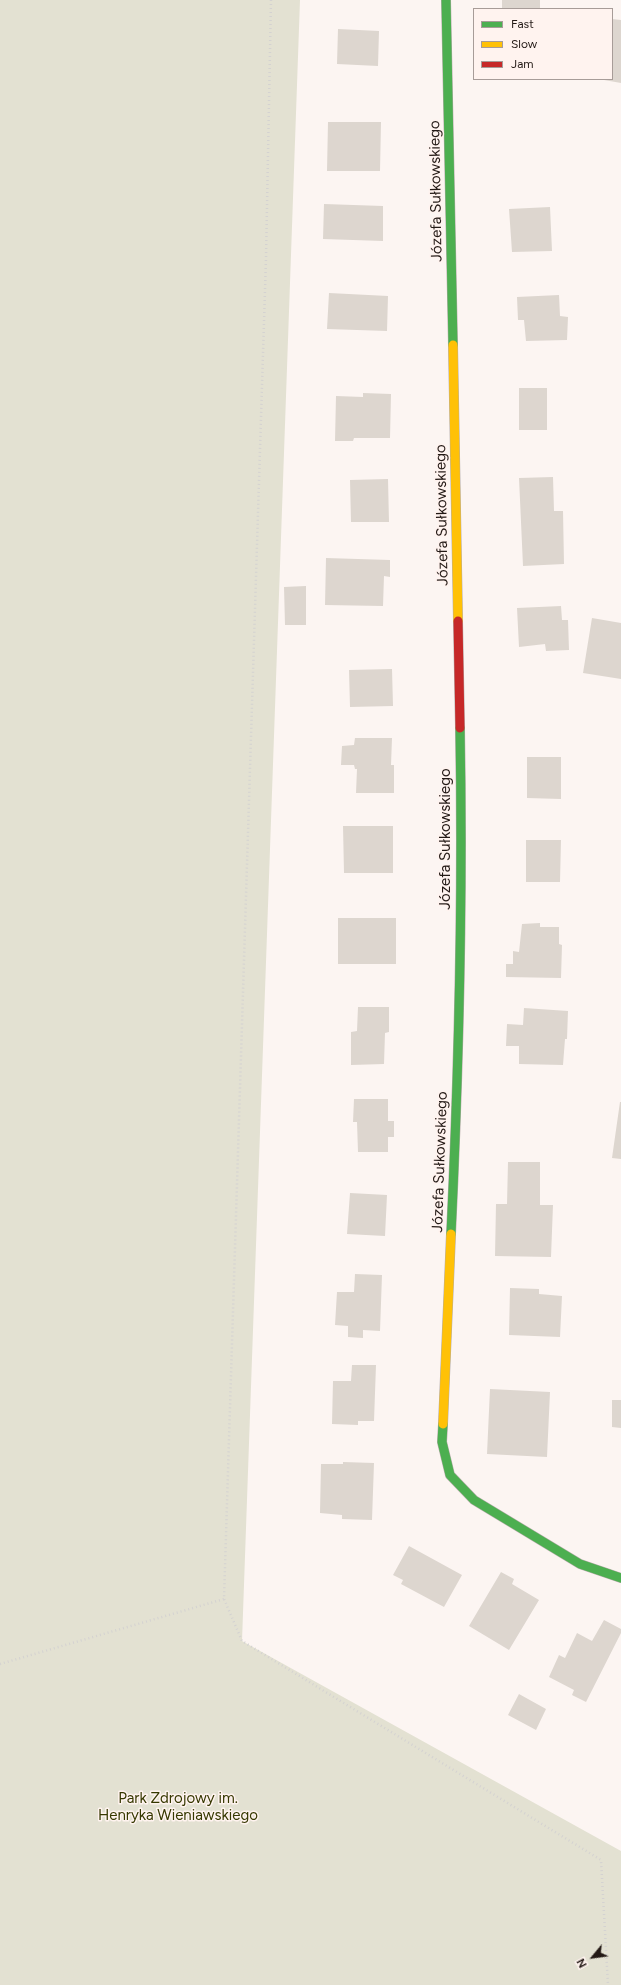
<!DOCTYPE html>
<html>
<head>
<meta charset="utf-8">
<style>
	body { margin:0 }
	#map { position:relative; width:621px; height:1985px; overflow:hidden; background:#fcf5f2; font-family:Figtree,sans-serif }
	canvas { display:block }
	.legend { position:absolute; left:473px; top:8px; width:140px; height:72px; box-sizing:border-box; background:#fff3ef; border:1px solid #a79c98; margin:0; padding:5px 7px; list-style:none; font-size:12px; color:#231915 }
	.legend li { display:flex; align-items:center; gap:8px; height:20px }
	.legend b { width:20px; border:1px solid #a79c98 }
	.north { position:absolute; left:573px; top:1937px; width:40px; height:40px; -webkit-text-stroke:3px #fff3ef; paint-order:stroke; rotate:241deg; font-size:11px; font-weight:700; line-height:16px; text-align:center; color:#231915 }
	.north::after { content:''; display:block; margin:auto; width:14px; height:18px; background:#231915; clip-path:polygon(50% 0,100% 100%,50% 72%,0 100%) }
</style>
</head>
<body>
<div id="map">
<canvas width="621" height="1985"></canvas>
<ul class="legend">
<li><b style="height:5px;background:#4caf50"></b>Fast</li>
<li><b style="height:5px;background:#ffc107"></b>Slow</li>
<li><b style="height:5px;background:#c62828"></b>Jam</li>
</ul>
<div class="north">N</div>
</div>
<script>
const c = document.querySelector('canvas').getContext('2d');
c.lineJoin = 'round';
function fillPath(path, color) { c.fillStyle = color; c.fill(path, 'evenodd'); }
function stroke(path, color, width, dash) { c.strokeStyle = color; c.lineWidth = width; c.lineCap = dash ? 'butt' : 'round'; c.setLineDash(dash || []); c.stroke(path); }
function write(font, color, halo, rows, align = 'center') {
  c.font = font + ' Figtree,sans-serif'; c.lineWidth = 3; c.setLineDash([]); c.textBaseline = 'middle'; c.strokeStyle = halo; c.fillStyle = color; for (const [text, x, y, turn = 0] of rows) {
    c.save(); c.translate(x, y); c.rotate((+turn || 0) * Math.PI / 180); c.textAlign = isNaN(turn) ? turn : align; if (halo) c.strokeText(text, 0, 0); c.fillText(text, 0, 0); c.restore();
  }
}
fillPath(new Path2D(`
	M0,0H300L242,1641L621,1851V1985H0Z`), '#e3e1d2');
fillPath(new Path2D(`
	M502,0H540V9H502Z
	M612,19L621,20V83L604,80L612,79Z
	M338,29L379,31L378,66L337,64Z
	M328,122H381L380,171H327Z
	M324,204L383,206V241L323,239Z
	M550,207L552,251L512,252L509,209Z
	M329,293L388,296L387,331L327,329Z
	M559,295L560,316L568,317L567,340L526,341L524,320H518L517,297Z
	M519,388H547V430H519Z
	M363,393L391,394L390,438H354L353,441H335L336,396L363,397Z
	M553,477L554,511H563L564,564L523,566L519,478Z
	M388,479L389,522H351L350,480Z
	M326,558L390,560V577L384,576L383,606L325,605Z
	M306,586V625H285L284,587Z
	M561,606L562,620H568L569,650L546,651L545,644L519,647L517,608Z
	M592,618L621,623V679L583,673Z
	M392,669L393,706L350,707L349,670Z
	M355,738H392L391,765H394V793H356L357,769H355L354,765H341L342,746L354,745Z
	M527,757H561V799L527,798Z
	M343,826H393V873H344Z
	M526,840H561L560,882H526Z
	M338,918H396V964H338Z
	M540,923V927H559V944L562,945L561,978L506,977V964H513V951L519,952L522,924Z
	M358,1007H389V1032L385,1033L384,1064L351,1065V1032L357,1031Z
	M524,1008L568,1011L567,1039H565L563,1065L519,1064V1046H506L507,1024L523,1025Z
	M354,1099H388V1121H394V1137H388V1152H358L357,1122H353Z
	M620,1102H621V1159L612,1158Z
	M508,1162H540V1205H553L551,1257L495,1256L496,1204H507Z
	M350,1193L387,1195L385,1236L347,1234Z
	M355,1274L382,1275L380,1331L363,1330V1338L348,1337V1326L335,1325L337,1292H354Z
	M510,1288L539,1289V1294L562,1296L560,1337L509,1335Z
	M352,1365H376L374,1421H358V1425L332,1424L333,1381H351Z
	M490,1389L550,1392L547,1457L487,1454Z
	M612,1400H621V1428L612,1427Z
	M343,1462L374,1463L372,1520L342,1519V1515L320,1513L321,1464H343Z
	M409,1546L462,1575L444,1607L401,1584L403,1580L393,1575Z
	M501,1572L514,1579L512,1584L539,1600L509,1650L469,1626Z
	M604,1620L621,1629V1633L586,1702L572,1695L574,1690L549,1677L559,1655L565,1658L577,1633L592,1641Z
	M519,1694L546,1709L536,1730L508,1715Z`), '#ddd6cf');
const fast = new Path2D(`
	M446,0L453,345
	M451,1234C459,1066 463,897 460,728
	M443,1424L442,1442L450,1475L474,1500L580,1564L621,1578`);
const slow = new Path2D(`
	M453,345L458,621
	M443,1424L451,1234`);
const jam = new Path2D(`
	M458,621L460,728`);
stroke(fast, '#b4aca9', 10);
stroke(slow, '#b4aca9', 10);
stroke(jam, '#b4aca9', 10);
stroke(new Path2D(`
	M271,0L266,258L224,1599L242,1641L601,1860L608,1985
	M0,1664L224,1599`), '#d4d2d1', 2.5, [1, 3]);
stroke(fast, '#4caf50', 9);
stroke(slow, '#ffc107', 9);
stroke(jam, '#c62828', 9);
write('15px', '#231915', '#fff3ef', [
	["Józefa Sułkowskiego",436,191,-91],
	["Józefa Sułkowskiego",442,515,-91],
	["Józefa Sułkowskiego",446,839,-90],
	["Józefa Sułkowskiego",440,1162,-88]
]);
write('15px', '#363800', '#fff3ef', [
	["Park Zdrojowy im.",178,1799],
	["Henryka Wieniawskiego",178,1816]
]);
</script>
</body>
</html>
